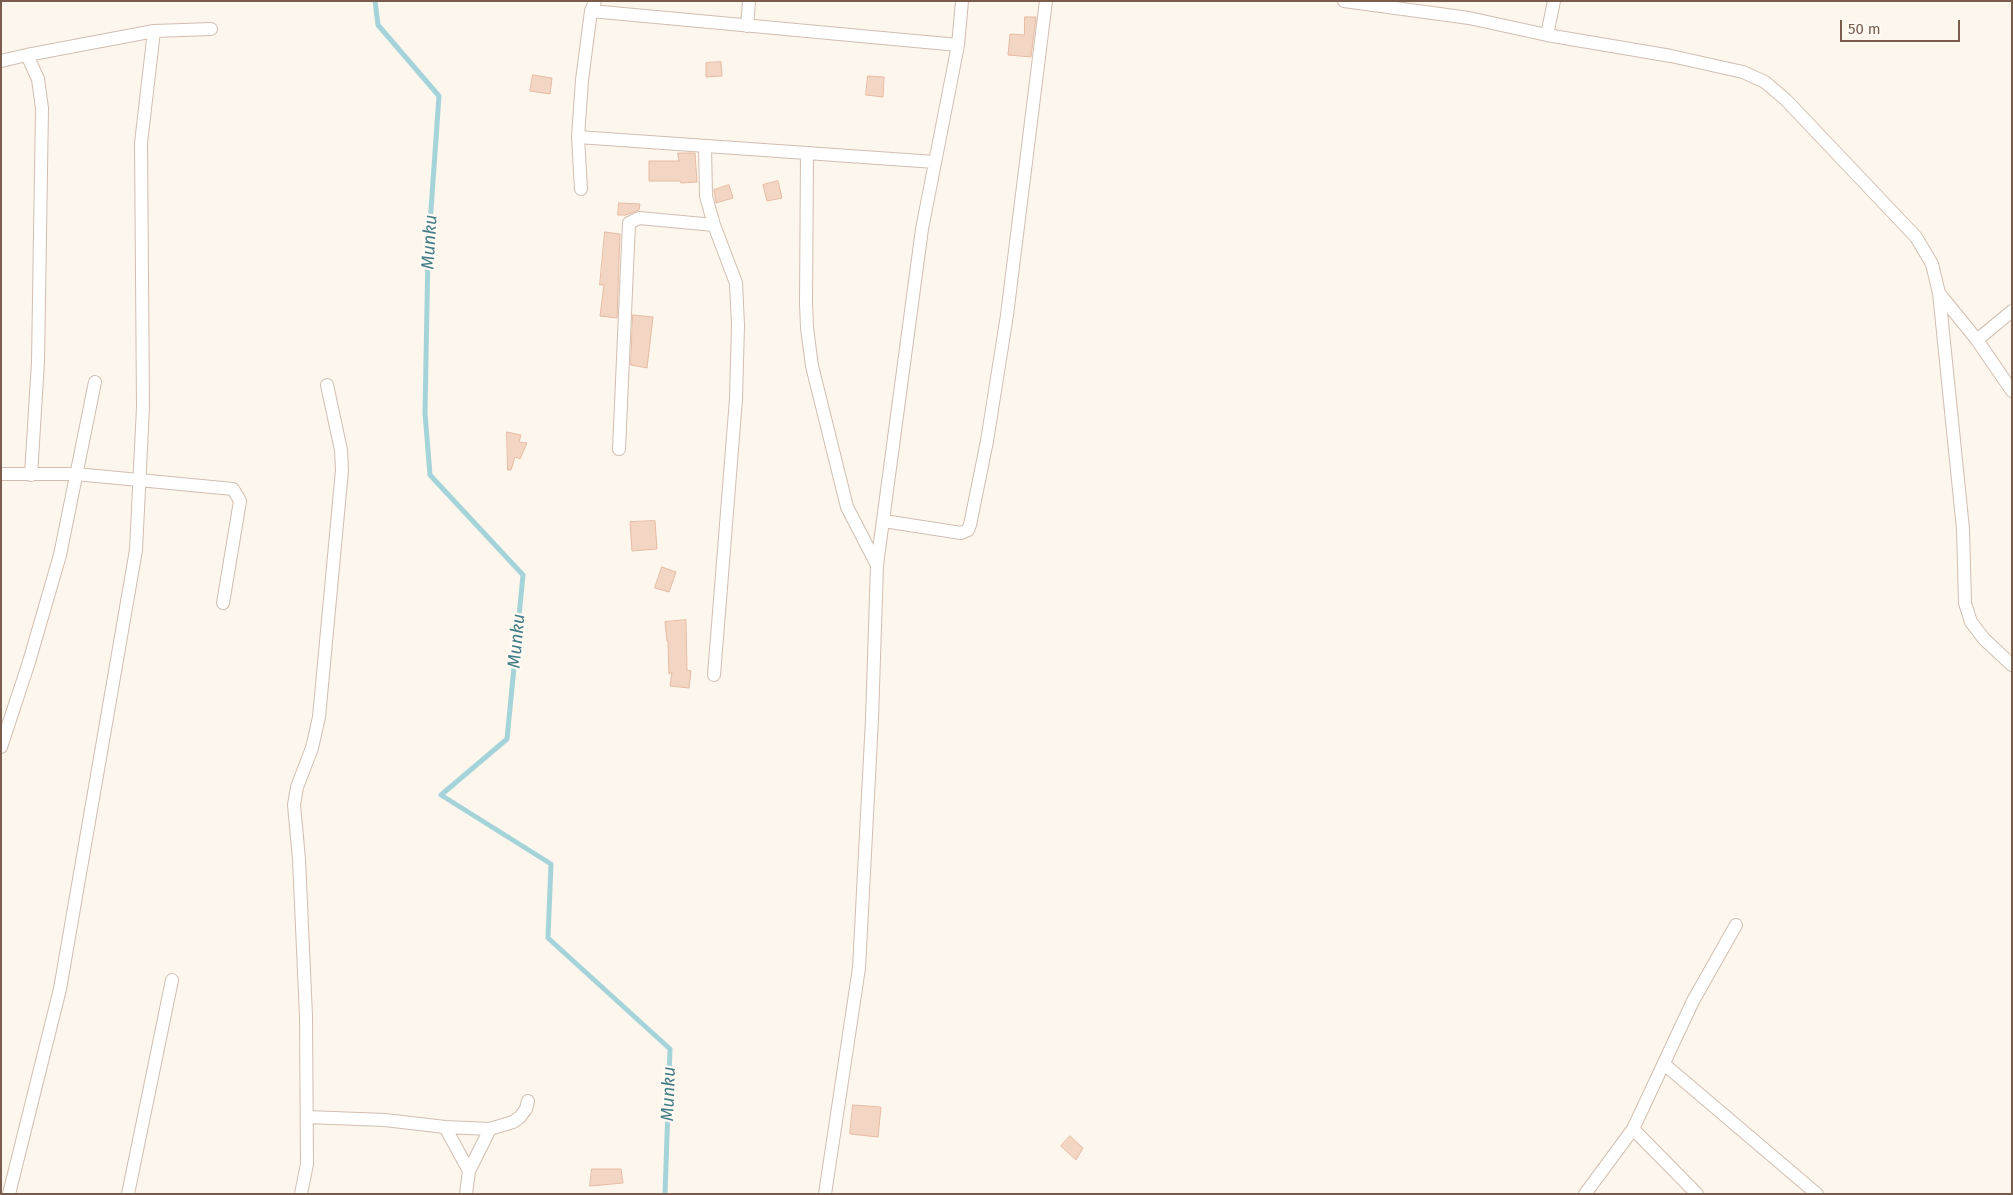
<!DOCTYPE html>
<html>
<head>
<meta charset="utf-8">
<style>
	body { margin:0 }
	#map { position:relative; width:2013px; height:1195px; overflow:hidden; background:#fdf6ec; font-family:"Fira Sans",sans-serif }
	canvas { display:block }
	.frame { position:absolute; inset:0; border:2px solid #7a5c4d; pointer-events:none }
	.scale { position:absolute; left:1840px; top:20px; width:120px; height:22px; box-sizing:border-box; border:2px solid #7a5c4d; border-top:0; padding-left:6px; font-size:15px; line-height:18px; white-space:nowrap; color:#7a5c4d; -webkit-text-stroke:4px #fffaf3; paint-order:stroke }
</style>
</head>
<body>
<div id="map">
<canvas width="2013" height="1195"></canvas>
<div class="frame"></div>
<div class="scale">50 m</div>
</div>
<script>
const c = document.querySelector('canvas').getContext('2d');
c.lineJoin = 'round';
function stroke(path, color, width, dash) { c.strokeStyle = color; c.lineWidth = width; c.lineCap = dash ? 'butt' : 'round'; c.setLineDash(dash || []); c.stroke(path); }
function fillPath(path, color) { c.fillStyle = color; c.fill(path, 'evenodd'); }
function write(font, color, halo, rows, align = 'center') {
  c.font = font + ' "Fira Sans",sans-serif'; c.lineWidth = 4.5; c.setLineDash([]); c.textBaseline = 'middle'; c.strokeStyle = halo; c.fillStyle = color; for (const [text, x, y, turn = 0] of rows) {
    c.save(); c.translate(x, y); c.rotate((+turn || 0) * Math.PI / 180); c.textAlign = isNaN(turn) ? turn : align; if (halo) c.strokeText(text, 0, 0); c.fillText(text, 0, 0); c.restore();
  }
}
stroke(new Path2D(`
	M375,1L378,25L439,96L428,252L425,413L430,475L523,575L507,739L441,795L551,864L548,938L670,1049L665,1194`), '#a5d3da', 5);
const building = new Path2D(`
	M1025,17H1036L1031,57L1008,55L1010,34L1024,35Z
	M721,62L722,76L706,77V63Z
	M533,75L552,78L550,94L530,91Z
	M868,76L884,77L883,97L866,95Z
	M678,153H695L697,182L681,183L680,181H649V161H679Z
	M778,181L782,198L767,201L763,185Z
	M729,185L733,198L716,203L714,190Z
	M619,203L640,204L639,210L626,215H618Z
	M605,232L620,234L617,318L600,316L604,285H600Z
	M633,315L653,317L647,368L631,365Z
	M507,432L521,435L519,442L527,443L520,459L515,457L511,470H508Z
	M655,521L657,549L632,551L630,522Z
	M662,567L676,572L669,592L655,588Z
	M686,620L687,670L691,671L689,688L670,686L672,672L669,674L668,641H667L665,622Z
	M853,1105L881,1107L878,1137L850,1134Z
	M1070,1136L1083,1148L1076,1160L1061,1146Z
	M592,1169H621L623,1183L590,1186Z`);
fillPath(building, '#f3d5c3');
stroke(building, '#e6bba3', 1);
const street = new Path2D(`
	M1344,1L1469,18L1547,35L1671,56L1743,72L1765,82L1786,100L1916,237L1932,264L1939,293L1963,529L1965,603L1971,622L1984,639L2012,665
	M591,11L958,45
	M747,26L749,1
	M1547,35L1554,1
	M27,55L38,79L42,108L38,362L31,475
	M1,61L27,55L154,31L211,29
	M578,137L935,162
	M705,146L706,196L714,225L736,283L738,325L736,399L714,675
	M807,153L806,303L807,328L812,366L847,507L877,565
	M581,189L578,137L582,80L591,11L595,1
	M1939,293L1977,340L2012,391
	M1977,340L2012,311
	M619,449L629,223L639,218L714,225
	M1,474H76L233,489L240,501L223,603
	M884,521L961,533L968,530L970,525L987,441L1007,315L1046,1
	M1,747L29,662L60,555L95,382
	M1664,1064L1817,1194
	M307,1117L385,1120L445,1127L490,1129L513,1122L520,1117L526,1109L528,1101
	M445,1127L469,1171L466,1194
	M1633,1129L1697,1194
	M469,1171L490,1129
	M9,1194L60,989L136,550L143,407L141,143L154,31
	M128,1194L172,980
	M301,1194L307,1164L306,1016L299,859L294,805L297,787L312,748L319,717L342,470L341,450L327,385
	M825,1194L859,968L872,719L877,565L922,229L958,45L962,1
	M1585,1194L1633,1129L1693,1001L1736,925`);
stroke(street, '#d1beb0', 14);
stroke(street, '#fff', 12);
write('italic 18px', '#437c86', '#fffaf3', [
	["Munku",430,242,-87],
	["Munku",517,641,-85],
	["Munku",669,1094,-88]
]);
</script>
</body>
</html>
